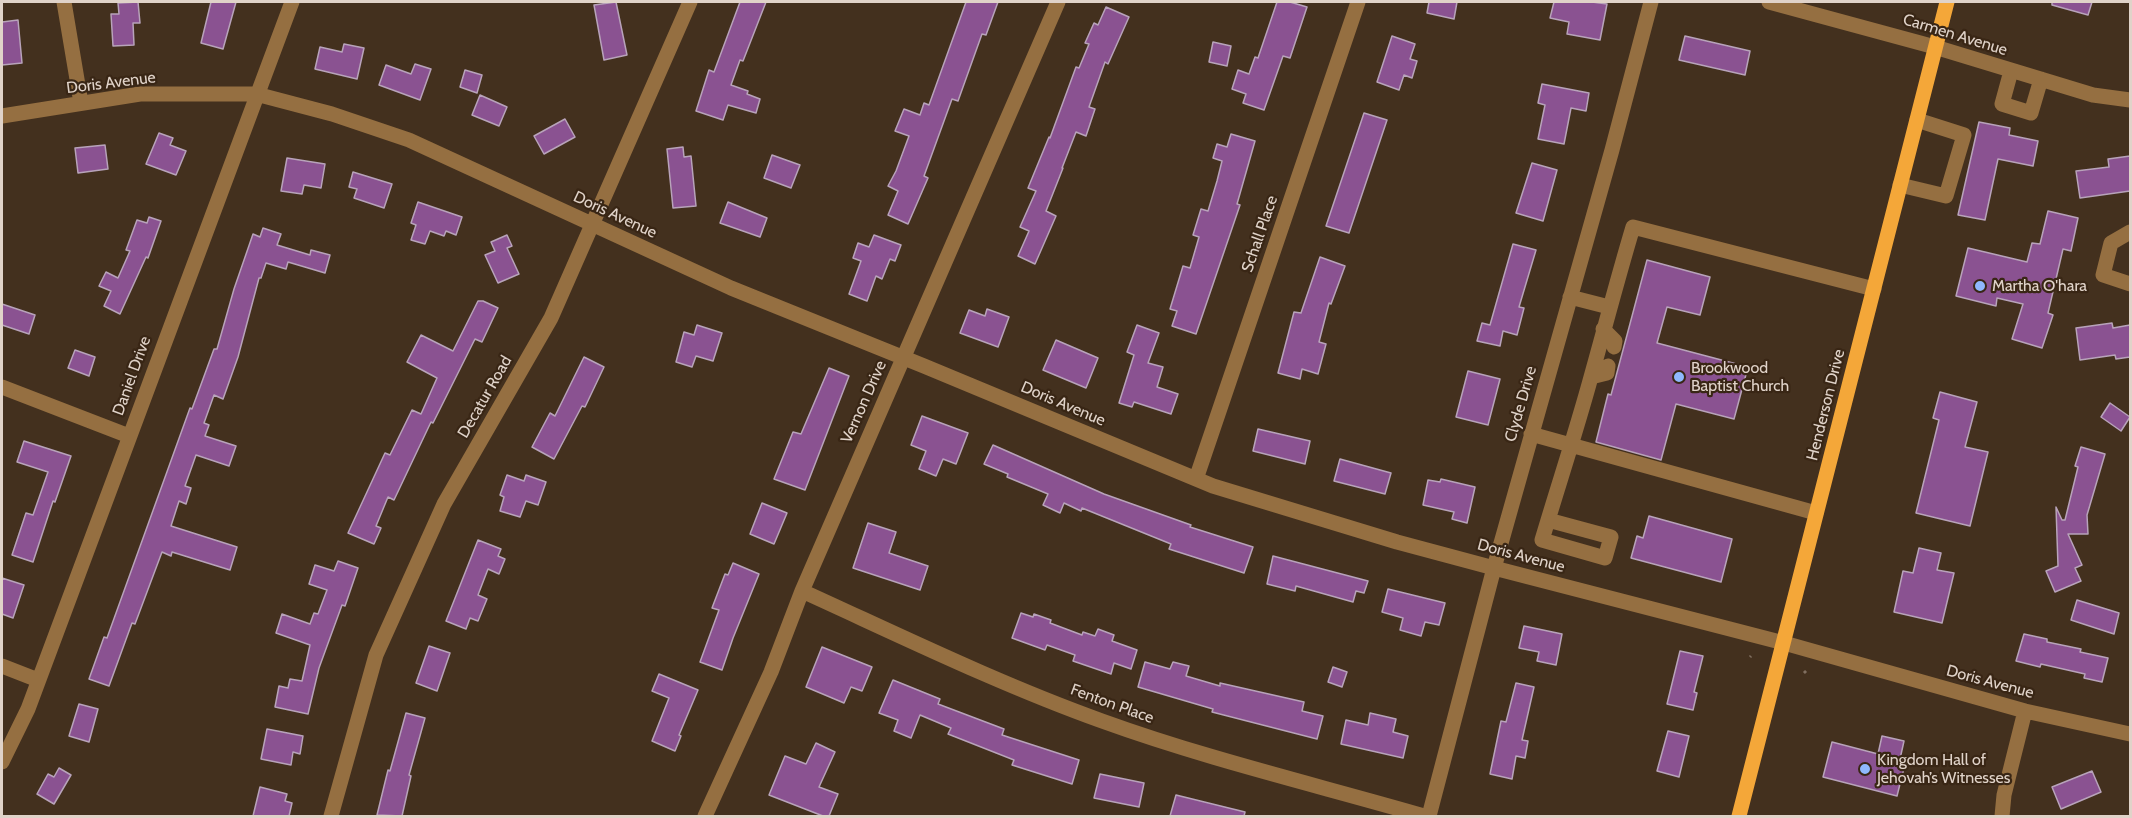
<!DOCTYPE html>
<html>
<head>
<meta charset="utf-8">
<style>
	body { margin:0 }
	#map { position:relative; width:2132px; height:818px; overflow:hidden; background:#43301e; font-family:Cabin,sans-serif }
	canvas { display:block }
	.frame { position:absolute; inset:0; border:3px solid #e0d3c9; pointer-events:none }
</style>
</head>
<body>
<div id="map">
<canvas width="2132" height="818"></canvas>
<div class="frame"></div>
</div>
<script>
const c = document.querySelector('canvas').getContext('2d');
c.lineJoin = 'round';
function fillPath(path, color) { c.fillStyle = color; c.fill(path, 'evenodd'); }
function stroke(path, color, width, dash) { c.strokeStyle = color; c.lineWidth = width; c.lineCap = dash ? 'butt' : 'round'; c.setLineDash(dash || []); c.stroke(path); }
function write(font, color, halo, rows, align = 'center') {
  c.font = font + ' Cabin,sans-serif'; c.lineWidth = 4.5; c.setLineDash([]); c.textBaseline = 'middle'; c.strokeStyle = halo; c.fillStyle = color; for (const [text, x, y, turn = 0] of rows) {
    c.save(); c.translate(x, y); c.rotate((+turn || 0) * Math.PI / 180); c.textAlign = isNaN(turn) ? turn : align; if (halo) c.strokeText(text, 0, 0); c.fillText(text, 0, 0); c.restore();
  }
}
const building = new Path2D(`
	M138,2L140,23H133L134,45L113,46L111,14H119L118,3Z
	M211,2H236L223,49L201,43Z
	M616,2L627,55L604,60L594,5Z
	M740,2H766L743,61L740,60L731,85L748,91L747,94L760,99L756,113L728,105L723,120L696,111L709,70L714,72Z
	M966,2H998L986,35L982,34L958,101L952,99L924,176L928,178L908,224L888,215L898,191L888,186L896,171L909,136L895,131L904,109L920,115L924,103L929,105Z
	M1277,2H1290L1307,7L1290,58L1283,56L1264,110L1243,103L1246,94L1232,89L1238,70L1249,74L1255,57L1258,58Z
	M1429,2H1457L1454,19L1427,13Z
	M1554,2H1592L1607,4L1600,40L1567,34L1569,22L1550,18Z
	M2052,2H2092L2088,15L2052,5Z
	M1106,7L1129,17L1108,64L1105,62L1089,107L1095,109L1086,136L1076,132L1062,168H1063L1046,211L1056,216L1035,264L1018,256L1029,231L1020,227L1036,191L1028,188L1049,137L1050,138L1076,67L1079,68L1089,44L1085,43L1094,23L1098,25Z
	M18,20L22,63L2,65V22Z
	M1392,36L1415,44L1410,59L1417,61L1412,78L1404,75L1399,90L1377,82Z
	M1685,36L1750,51L1745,75L1679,60Z
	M1213,42L1231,46L1227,66L1209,62Z
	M344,44L364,48L357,79L315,69L320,47L342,52Z
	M415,64L431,69L420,100L379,85L386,65L411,74Z
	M465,70L482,75L477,93L460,87Z
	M1542,84L1589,93L1586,111L1571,108L1564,144L1538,139L1545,105L1538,103Z
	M480,95L507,107L499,126L472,115Z
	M1364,113L1387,120L1349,233L1326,226Z
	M565,119L575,137L544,154L534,136Z
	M1979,122L2010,128L2009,135L2038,141L2033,166L1998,159L1985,220L1958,215Z
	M159,133L173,138L170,145L186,151L176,175L146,164Z
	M1231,134L1255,141L1237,204L1240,205L1196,334L1172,326L1177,311L1170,309L1183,266L1190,268L1199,237L1193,235L1201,209L1208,211L1217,181L1222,161L1213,158L1217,144L1227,147Z
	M105,145L108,169L78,173L75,148Z
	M683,147L684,157L691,156L696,206L673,208L667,149Z
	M772,155L800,165L791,188L764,178Z
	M2130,156V191L2080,198L2076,171L2109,167L2108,159Z
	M287,158L325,164L321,188L304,185L302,194L281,191Z
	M1532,163L1557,170L1543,221L1516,213Z
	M353,172L392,184L384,208L354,198L357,189L349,187Z
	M418,202L462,217L456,235L446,231L444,236L430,231L425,244L411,240L416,225L411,223Z
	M728,202L767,218L760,237L720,223Z
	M2048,211L2078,218L2071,251L2063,249L2048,313L2053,315L2042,348L2012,339L2023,304L1997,298L1996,306L1956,296L1968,248L2027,262L2032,243L2040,244Z
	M149,217L161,221L148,258L146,257L120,314L104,306L111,291L99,286L106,272L118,278L130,251L126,250L137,220L147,223Z
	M263,228L281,234L277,245L310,255L311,250L330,255L325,273L288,262L286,269L266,263L261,278H259L238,357L223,399L214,395L204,423L209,425L205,436L236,446L229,466L196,455L185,486L191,488L186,504L179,501L171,526L237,547L230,570L172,552L171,556L162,552L135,624L132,623L109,686L89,679L104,637L107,638L190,408L192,409L214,349H217L234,289L253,234L260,237Z
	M507,235L512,246L507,248L519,274L498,283L485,255L495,251L491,242Z
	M874,235L901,245L895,261L890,259L882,279L876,276L867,301L849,294L861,261L853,258L858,243L869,247Z
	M1513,244L1536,250L1519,307L1524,308L1517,335L1503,331L1500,346L1477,341L1482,323L1490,325Z
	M1320,257L1345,266L1331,304L1329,303L1319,342L1326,344L1318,374L1302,369L1300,379L1278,373L1294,312L1301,313Z
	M1647,260L1710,277L1700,315L1667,307L1657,343L1748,367L1734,419L1676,404L1661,460L1596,442L1608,394L1611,395Z
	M478,301H483L498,308L482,342L475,339L433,423L431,422L394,500L388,497L376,526L381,528L374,544L348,533L385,453L390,455L412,410L421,414L437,378L407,362L421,335L453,351Z
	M2,304L35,315L29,334L2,325Z
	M987,309L1009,317L998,347L960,333L969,310L985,316Z
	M2112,323L2113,328L2130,325V357L2116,359L2115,355L2080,360L2076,328Z
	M697,325L722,333L713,361L696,356L692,367L676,362L684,332L694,335Z
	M1137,325L1159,333L1148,363L1163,367L1157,387L1178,394L1171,414L1134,402L1132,407L1119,403L1134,355L1127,352Z
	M1056,340L1098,358L1086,388L1043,370Z
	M75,350L95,357L89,376L68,368Z
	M584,357L604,367L585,407L582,406L554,459L532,447L550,413L555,416Z
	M829,368L849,376L805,490L774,479L793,432L801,434Z
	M1468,371L1500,379L1488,425L1456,417Z
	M1940,392L1977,402L1965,447L1988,452L1970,526L1916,513L1939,420L1933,418Z
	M2110,403L2130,417L2121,431L2101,417Z
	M922,416L968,433L956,464L943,459L936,476L919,469L926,451L911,445Z
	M1258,429L1310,441L1305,464L1253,451Z
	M24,441L71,456L55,502L53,501L33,562L12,555L26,513L33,515L48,472L17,462Z
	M993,445L1104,494L1191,525L1190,527L1253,547L1244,573L1169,549L1171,544L1082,508L1081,511L1064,503L1060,513L1043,505L1048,494L1007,477L1008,474L984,464Z
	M2081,447L2105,454L2087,515L2088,534H2068L2082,565L2075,568L2081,581L2055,592L2046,571L2058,566L2056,507L2062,520H2065L2078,467L2075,466Z
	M1340,459L1391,473L1385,494L1334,481Z
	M507,475L524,481L526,475L546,482L538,505L526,501L520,517L500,511L504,497L500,495Z
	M1441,479L1475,487L1467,523L1452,519L1454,512L1423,505L1428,480L1440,482Z
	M762,503L787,513L774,544L750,534Z
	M1649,516L1732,539L1721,582L1631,558L1637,536L1643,538Z
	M868,523L896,532L889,553L928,566L920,590L853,568Z
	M478,540L501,549L498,556L505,559L499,574L488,569L478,595L487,599L478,621L470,618L466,629L446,621Z
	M1919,548L1941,553L1937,570L1954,573L1942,623L1894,612L1903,571L1913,573Z
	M1273,556L1368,581L1364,593L1356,591L1353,602L1296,586L1295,591L1267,584Z
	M338,561L358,568L345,606L342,605L319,668L308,714L275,707L279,686L288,688L290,679L302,681L310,645L276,633L282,614L310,624L314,613L318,614L327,590L309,584L315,565L334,571Z
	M733,563L759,574L733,638L722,670L700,662L719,610L712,608L725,574L728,575Z
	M2,578L24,585L13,618L2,614Z
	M1388,589L1445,603L1439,625L1425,622L1421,636L1400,630L1403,618L1382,612Z
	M2077,600L2119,613L2114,634L2071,620Z
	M1021,613L1033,617L1034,614L1051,620L1050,623L1082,635L1083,632L1095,636L1098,629L1114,635L1112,641L1137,650L1131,669L1114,663L1111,674L1073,661L1075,655L1047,645L1045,650L1012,638Z
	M1524,626L1562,634L1556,665L1537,661L1539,652L1519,648Z
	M2024,634L2047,639V642L2081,649L2080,652L2108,658L2102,682L2084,678L2085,674L2041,664L2040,667L2016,661Z
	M429,646L450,653L437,691L416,683Z
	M822,647L872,667L862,691L851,687L844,703L806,687Z
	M1680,651L1703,656L1694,692L1697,693L1693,710L1667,704Z
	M1145,662L1170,669L1173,662L1189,666L1186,676L1220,686V683L1304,702L1302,711L1323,716L1317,739L1212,712L1213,709L1138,687Z
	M1333,667L1347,672L1342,687L1328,682Z
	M659,674L698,690L679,735L681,736L675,751L652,741L669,698L652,691Z
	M893,680L940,699L938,704L1004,729L1002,735L1079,760L1072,784L1012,765L1014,760L948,734L951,728L920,715L911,738L894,731L898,720L879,713Z
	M1516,683L1534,687L1522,740L1528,741L1525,758L1516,756L1512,779L1490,774L1501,721L1506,722Z
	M79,704L98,709L89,742L69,736Z
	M406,713L425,718L409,775L411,776L402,816L377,815L388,770L390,771Z
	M1370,713L1396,719L1393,732L1408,736L1403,758L1341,744L1346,720L1368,725Z
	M267,729L303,736L300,754L293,752L291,765L261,759Z
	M1668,731L1689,736L1679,777L1657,771Z
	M1882,736L1904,741L1900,759L1906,760L1897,796L1823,777L1832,742L1878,754Z
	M816,743L835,752L819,787L838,794L829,816H823L769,795L785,756L806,764Z
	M59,768L71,775L54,804L37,794L48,774L54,777Z
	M2092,771L2101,792L2061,809L2052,787Z
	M1100,774L1144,783L1139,807L1094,798Z
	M260,787L287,794L285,801L292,803L289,816H253Z
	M1176,795L1245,812L1244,816H1170Z`);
fillPath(building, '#8a5291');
stroke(building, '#b8a3ba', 1.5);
stroke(new Path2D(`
	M1750,657L1751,656
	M1804,671L1806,673`), '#806f60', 3, [4.5, 4.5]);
stroke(new Path2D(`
	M64,2L81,103
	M1769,2L1935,47L2093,95L2130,100
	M2011,71L2002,104L2031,113L2041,79
	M2,116L140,94H256L332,114L409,140L731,288L924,366L1213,486L1397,542L1494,568L1784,643L2025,711L2130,734
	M1900,185L1946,196L1964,135L1917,120
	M2130,232L2111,243L2103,275L2130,284
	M1570,297L1609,307
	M1603,329L1615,341L1614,347
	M1591,377L1607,373L1608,366
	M2,387L129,436
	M1531,434L1816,513
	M1196,479L1358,2
	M1548,520L1611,537L1605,558L1542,540C1558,486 1576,432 1591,377C1605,327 1618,277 1633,227L1874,289
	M802,591C901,636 999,684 1102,721C1207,759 1317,785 1424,816
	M2,666L38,680
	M2,762L28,709L292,2
	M331,816L376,655L444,504L551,318L690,2
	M705,816L771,672L802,591L1058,2
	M1429,816L1494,568L1612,150L1651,2
	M2002,816L2004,795L2025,711`), '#956f41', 15);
stroke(new Path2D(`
	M1739,816L1947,2`), '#f4a739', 15);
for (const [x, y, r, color] of [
	[1980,286,6,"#8fb8fd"],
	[1679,377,6,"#8fb8fd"],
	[1865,769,6,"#8fb8fd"]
]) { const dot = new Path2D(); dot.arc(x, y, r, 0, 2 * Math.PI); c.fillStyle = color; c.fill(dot); stroke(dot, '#392615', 2); }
write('16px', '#e0d3c9', '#392615', [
	["Carmen Avenue",1955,35,17],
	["Doris Avenue",111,83,-7],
	["Doris Avenue",615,215,25],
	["Schall Place",1260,234,-71],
	["Daniel Drive",132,376,-70],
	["Decatur Road",485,397,-60],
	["Vernon Drive",864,402,-66],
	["Doris Avenue",1063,404,23],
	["Clyde Drive",1521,404,-74],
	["Henderson Drive",1826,405,-76],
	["Doris Avenue",1521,556,15],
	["Doris Avenue",1990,682,15],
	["Fenton Place",1112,704,20]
]);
write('16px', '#e0d3c9', '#392615', [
	["Martha O'hara",1992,286],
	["Brookwood",1691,368],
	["Baptist Church",1691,386],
	["Kingdom Hall of",1877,760],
	["Jehovah’s Witnesses",1877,778]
], 'left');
</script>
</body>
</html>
